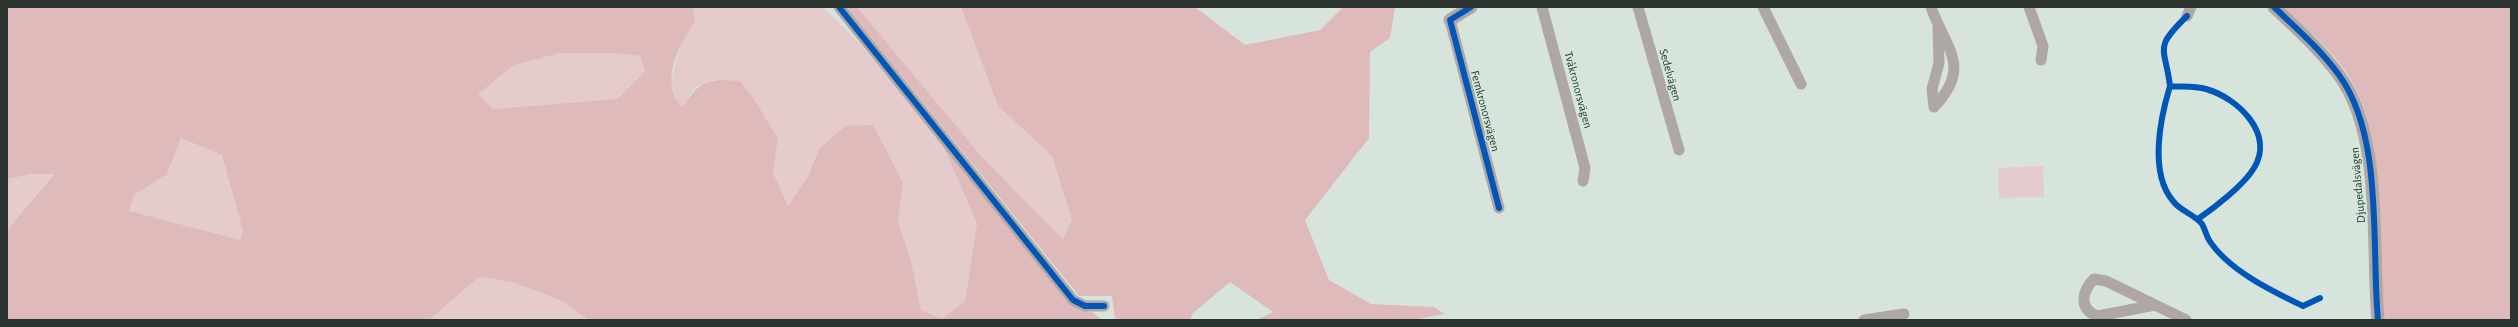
<!DOCTYPE html>
<html>
<head>
<meta charset="utf-8">
<style>
	body { margin:0 }
	#map { position:relative; width:2518px; height:327px; overflow:hidden; background:#d7e4dc; font-family:"Alegreya Sans",sans-serif }
	canvas { display:block }
	.frame { position:absolute; inset:0; border:8px solid #2c342f; pointer-events:none }
</style>
</head>
<body>
<div id="map">
<canvas width="2518" height="327"></canvas>
<div class="frame"></div>
</div>
<script>
const c = document.querySelector('canvas').getContext('2d');
c.lineJoin = 'round';
function fillPath(path, color) { c.fillStyle = color; c.fill(path, 'evenodd'); }
function stroke(path, color, width, dash) { c.strokeStyle = color; c.lineWidth = width; c.lineCap = dash ? 'butt' : 'round'; c.setLineDash(dash || []); c.stroke(path); }
function write(font, color, halo, rows, align = 'center') {
  c.font = font + ' "Alegreya Sans",sans-serif'; c.lineWidth = 3; c.setLineDash([]); c.textBaseline = 'middle'; c.strokeStyle = halo; c.fillStyle = color; for (const [text, x, y, turn = 0] of rows) {
    c.save(); c.translate(x, y); c.rotate((+turn || 0) * Math.PI / 180); c.textAlign = isNaN(turn) ? turn : align; if (halo) c.strokeText(text, 0, 0); c.fillText(text, 0, 0); c.restore();
  }
}
fillPath(new Path2D(`
	M693,7H823L862,46L940,139L977,223L965,301L942,320L921,310L911,260L898,222L903,183L845,126L819,149L808,176L788,206L773,173L778,139L715,79L695,87L683,107L677,101L670,84L682,40L695,22Z
	M857,7H961L998,106L1052,156L1072,220L1063,239L983,158Z
	M560,53H612L640,56L645,71L617,99L493,109L477,94L514,65Z
	M181,138L222,155L243,231L240,241L129,211L134,195L167,174Z
	M2043,166L2044,197L1999,198L1998,168Z
	M54,173L7,230V179L33,174Z
	M479,277L512,282L558,299L589,320H429Z`), '#e5cbcb');
fillPath(new Path2D(`
	M7,7H693L695,22C679,44 658,85 683,107C701,79 707,79 740,81L754,99L778,139L773,173L788,206L808,176L819,149L845,126L873,125L903,183L898,222L911,260L921,310L942,319L965,301L977,223L940,139L1084,310L1094,313L1101,320H589L558,299L512,282L479,277L429,320H7V230L54,174H33L7,179ZM560,53H612L640,56L645,71L617,99L493,109L478,94L514,65ZM181,138L222,155L243,231L240,240L129,211L134,195L167,174Z
	M846,7H857L983,158L1063,239L1072,220L1052,156L998,106L961,7H1195L1245,45L1320,30L1343,7H1395L1390,38L1370,52L1369,138L1305,220L1329,280L1371,304L1434,307L1445,314L1412,320H1256L1273,312L1230,282L1193,313L1190,320H1115L1112,296H1079Z
	M2283,7H2511V320H2383C2375,240 2391,150 2350,78C2336,54 2304,26 2283,7Z`), '#debaba');
stroke(new Path2D(`
	M839,7L1073,300L1085,306H1104
	M1542,7L1585,168L1583,181
	M1638,7L1679,150
	M1763,7L1801,84
	M1931,7C1945,48 1973,66 1934,107
	M2029,7L2043,46L2041,60
	M2187,16L2191,7
	M1450,20L1499,208
	M1934,107L1932,89L1939,63L1938,28
	M2155,305L2098,316C2078,310 2082,291 2094,279L2106,281L2186,320
	M1864,320L1904,314`), '#afa6a6', 11);
stroke(new Path2D(`
	M2274,7C2297,29 2320,49 2339,75C2384,137 2371,246 2378,320
	M1450,20L1471,7`), '#afa6a6', 13);
stroke(new Path2D(`
	M839,7L1073,300L1085,306H1104
	M1471,7L1450,20L1499,208
	M2274,7C2297,29 2320,49 2339,75C2384,137 2371,246 2378,320
	M2187,16C2153,49 2165,46 2170,86C2181,87 2194,86 2206,89C2238,98 2275,134 2254,168C2244,185 2214,208 2198,219
	M2170,86C2160,119 2149,173 2173,201C2180,211 2194,214 2202,224C2205,229 2206,235 2209,240C2228,270 2272,291 2303,306L2320,298`), '#0057b8', 6);
write('12px', '#2c342f', '#d2e9db', [
	["Sedelvägen",1670,75,74],
	["Tvåkronorsvägen",1578,90,75],
	["Femkronorsvägen",1485,111,75],
	["Djupedalsvägen",2358,185,-95]
]);
</script>
</body>
</html>
